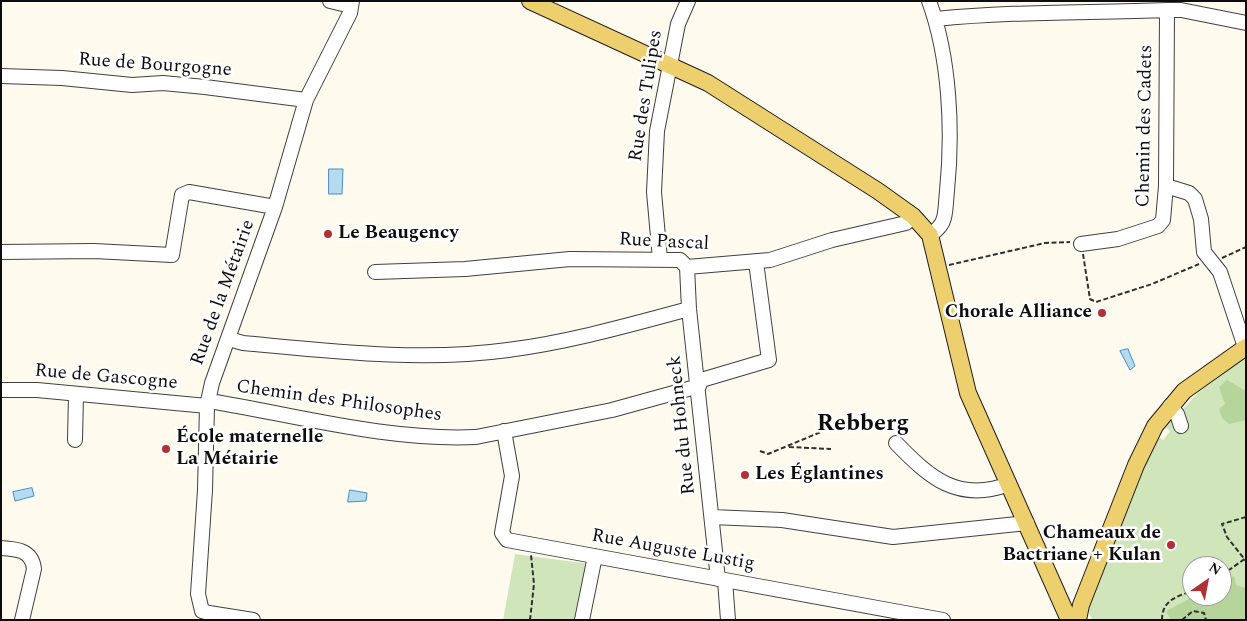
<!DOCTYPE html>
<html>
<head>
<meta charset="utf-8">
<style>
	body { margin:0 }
	#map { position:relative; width:1247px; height:621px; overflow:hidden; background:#fefbee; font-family:Spectral,serif }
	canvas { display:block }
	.frame { position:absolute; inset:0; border:2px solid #0d0d0d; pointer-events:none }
	.north { position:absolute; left:1182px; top:556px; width:50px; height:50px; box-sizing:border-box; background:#fff; border:1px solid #9e9e9e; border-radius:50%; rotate:33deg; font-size:14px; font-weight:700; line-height:20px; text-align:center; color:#0d0d0d }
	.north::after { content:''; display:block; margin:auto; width:18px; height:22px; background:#b13036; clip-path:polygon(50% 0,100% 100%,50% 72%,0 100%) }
</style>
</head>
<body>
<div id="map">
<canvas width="1247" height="621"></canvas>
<div class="frame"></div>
<div class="north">N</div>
</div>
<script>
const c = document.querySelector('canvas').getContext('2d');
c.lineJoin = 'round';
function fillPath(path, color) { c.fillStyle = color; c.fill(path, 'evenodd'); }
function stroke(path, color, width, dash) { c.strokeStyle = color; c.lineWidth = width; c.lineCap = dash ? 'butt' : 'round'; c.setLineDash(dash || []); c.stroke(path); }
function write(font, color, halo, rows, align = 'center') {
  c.font = font + ' Spectral,serif'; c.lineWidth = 5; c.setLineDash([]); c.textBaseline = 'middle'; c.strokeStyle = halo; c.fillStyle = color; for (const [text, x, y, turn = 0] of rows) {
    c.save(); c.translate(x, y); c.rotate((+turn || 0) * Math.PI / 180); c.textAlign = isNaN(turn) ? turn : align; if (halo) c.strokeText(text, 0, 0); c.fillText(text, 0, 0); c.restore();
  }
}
fillPath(new Path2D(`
	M1246,357V620H1092L1089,612L1090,604L1150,451L1158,437L1163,440L1170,431L1166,427L1199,392ZM1192,566H1222V596H1192Z
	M515,554L590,564L578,620H503Z`), '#d0e5ba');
fillPath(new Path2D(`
	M1227,380L1246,391V420L1229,424L1222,418L1219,409L1225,404L1219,387Z
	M1234,576L1236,585L1246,588V620H1171L1166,611L1195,596H1222V582Z`), '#b5d59b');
const water = new Path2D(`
	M329,169H343L342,194H329Z
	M1128,349L1135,366L1130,370L1120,351Z
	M32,488L34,496L15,501L13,492Z
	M350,490L367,493L366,501L348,502Z`);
fillPath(water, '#b6dbf1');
stroke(water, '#438fc2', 1);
const minor = new Path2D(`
	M330,1L351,6
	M929,1C950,58 953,132 947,191C946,200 946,210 944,218C942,226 936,231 930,235
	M936,19C1013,11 1089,13 1167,10H1181L1246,23
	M1,76L62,78L132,85L163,83L205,87L306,100
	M1166,186L1189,193L1195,199L1201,219L1204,252L1220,272L1245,347
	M1081,244L1118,239L1158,226L1163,220L1166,186L1167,10
	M1,252L94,251L172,255L182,195L189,192L275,207
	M660,259L654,192L657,131L678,24L688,1
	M687,267L689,309L718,579
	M687,267L770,260L832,240L906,223L913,216
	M375,272L465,269L570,259L680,260L687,267
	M229,339L243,343C330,351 420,362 508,350C570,342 629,325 689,309
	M698,381L769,360L756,262
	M1,390H37L207,406
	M209,401C296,415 387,441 476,437L612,410L699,386
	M1170,406L1177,414L1181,426
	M504,431L512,476L502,533L507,540L943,620
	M75,440L76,395
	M896,443C930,478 958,503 1009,484
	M712,517L782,520L893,537L1027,523
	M1,548C17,549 32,550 34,569L22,620
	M725,580L728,620
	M253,620L209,613L202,611L198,594L205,490L207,406L212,383L275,207L306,100L350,13L352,1
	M582,620L595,556`);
const major = new Path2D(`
	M530,1L708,83L878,191L913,216L930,235L968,393L1069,620
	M1078,620L1081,605L1136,465L1155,426L1184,391L1246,347`);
stroke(minor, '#404040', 16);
stroke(major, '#1e1e1e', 18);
stroke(new Path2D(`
	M1083,254L1090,299L1096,302L1152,284L1199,264
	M1222,258L1246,247
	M949,265L1045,243L1070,242
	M789,447L831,449
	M760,451L768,454L828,429
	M1246,517L1222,524L1227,537L1246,561
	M1222,575L1246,558
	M530,620L534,584L531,555
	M1162,620C1162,600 1176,597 1192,591
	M1182,620L1193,611L1204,613L1206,620`), '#2f2f2f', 2, [5, 2.5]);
stroke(minor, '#fff', 14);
stroke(major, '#eecf6e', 16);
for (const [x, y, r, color] of [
	[328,234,5,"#b13036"],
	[1102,313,5,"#b13036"],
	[166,449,5,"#b13036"],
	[745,475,5,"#b13036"],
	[1171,545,5,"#b13036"]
]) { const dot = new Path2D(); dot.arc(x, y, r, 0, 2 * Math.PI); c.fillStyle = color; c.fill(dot); stroke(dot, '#fff', 2); }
write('19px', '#0d0d0d', '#fff', [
	["Rue de Bourgogne",155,66,4],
	["Rue des Tulipes",647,96,-81],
	["Chemin des Cadets",1146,126,-89],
	["Rue Pascal",664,243,3],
	["Rue de la Métairie",224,293,-70],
	["Rue de Gascogne",106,378,5],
	["Chemin des Philosophes",339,402,8],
	["Rue du Hohneck",683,425,-96],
	["Rue Auguste Lustig",673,551,10]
]);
write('bold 19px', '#0d0d0d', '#fff', [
	["Le Beaugency",338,234],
	["Chorale Alliance",1092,313,"right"],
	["École maternelle",176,438],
	["La Métairie",176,460],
	["Les Églantines",755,475],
	["Chameaux de",1161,534,"right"],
	["Bactriane + Kulan",1161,556,"right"]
], 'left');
write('bold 24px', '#0d0d0d', '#fff', [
	["Rebberg",863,425]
]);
</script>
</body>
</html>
